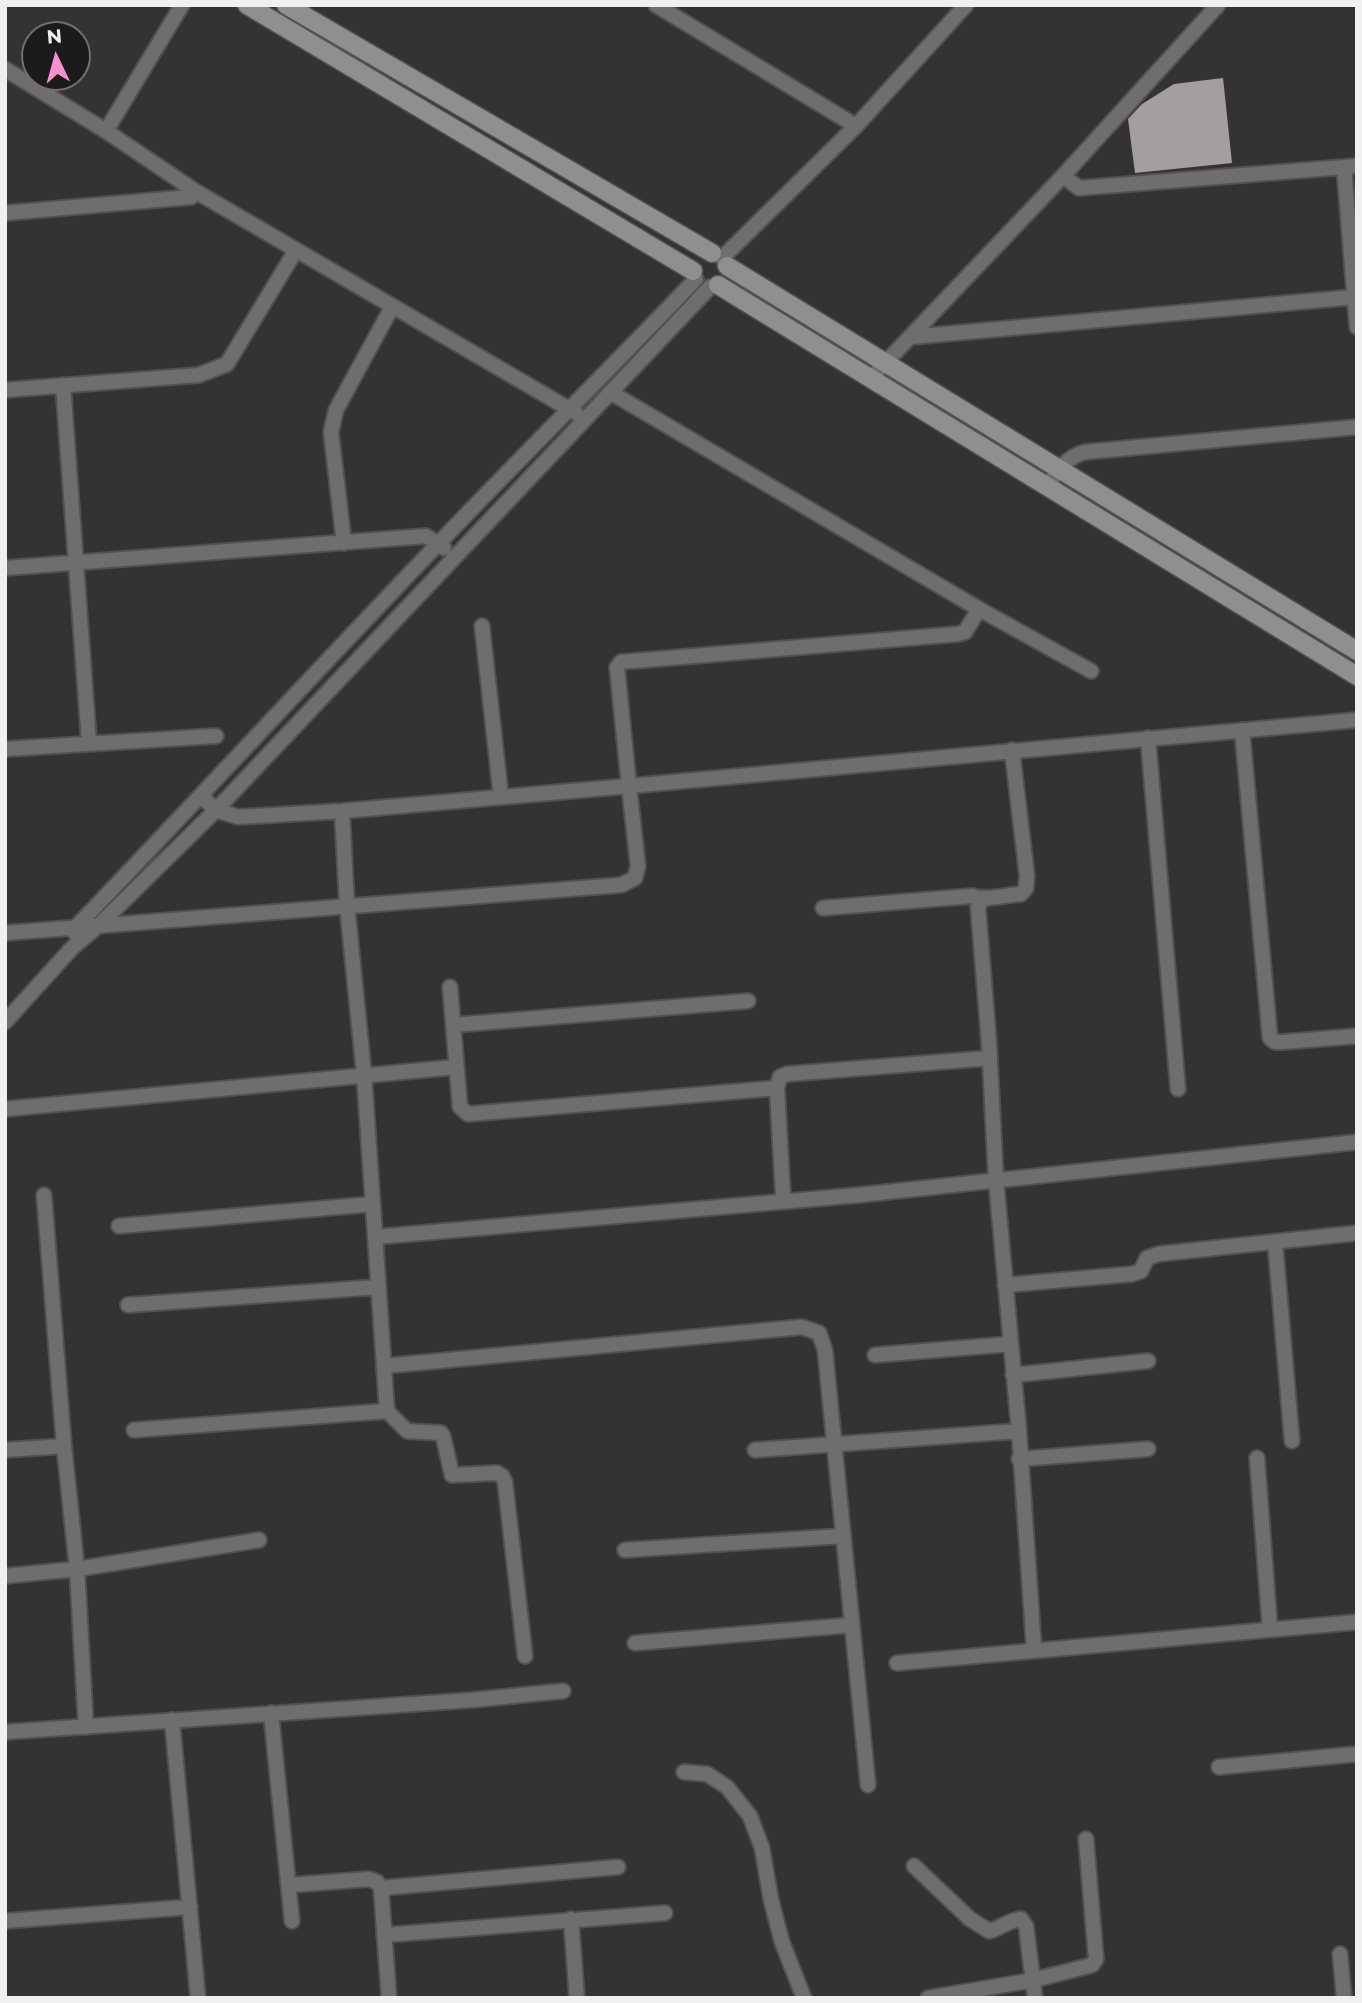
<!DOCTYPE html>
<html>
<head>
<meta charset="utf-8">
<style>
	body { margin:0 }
	#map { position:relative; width:1362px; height:2003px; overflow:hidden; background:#353234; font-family:Montserrat,sans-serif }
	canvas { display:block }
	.frame { position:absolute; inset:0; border:7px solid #f1eff0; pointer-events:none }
	.north { position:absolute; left:21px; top:21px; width:70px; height:70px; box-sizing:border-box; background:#1c1b1b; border:2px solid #717070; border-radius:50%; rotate:355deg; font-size:19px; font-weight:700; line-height:28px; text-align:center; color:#f1eff0 }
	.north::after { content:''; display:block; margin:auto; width:24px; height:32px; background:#f790cd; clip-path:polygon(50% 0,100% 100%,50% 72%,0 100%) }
</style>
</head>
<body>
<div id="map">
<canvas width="1362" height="2003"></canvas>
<div class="frame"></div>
<div class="north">N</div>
</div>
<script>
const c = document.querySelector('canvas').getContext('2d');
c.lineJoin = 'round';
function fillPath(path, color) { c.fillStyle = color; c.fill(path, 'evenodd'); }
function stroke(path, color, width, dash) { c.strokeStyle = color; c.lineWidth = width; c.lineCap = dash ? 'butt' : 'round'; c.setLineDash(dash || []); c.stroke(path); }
fillPath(new Path2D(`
	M1223,78L1232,163L1135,173L1128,119L1142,104L1174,84Z`), '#a39fa1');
const street = new Path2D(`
	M656,5L856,126
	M5,69L106,131L195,191L576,413
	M106,131L182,5
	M1344,167L1357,327
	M1063,176L1079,188L1357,166
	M5,213L191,197L195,191
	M722,258L856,126L966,5
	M911,337L1354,297
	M871,378L1063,176L1218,5
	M63,385L89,742
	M5,390L199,375L227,364L296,250
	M610,392L979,609L1091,671
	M1048,486C1057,470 1067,457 1085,452L1357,427
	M344,543L331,432L336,410L392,307
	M5,568L426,536L444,548
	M979,609L965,632L958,634L621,662L617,667L629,786L1357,720
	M482,626L501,797
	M1242,730L1270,1038L1275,1042H1283L1357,1036
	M1148,738L1178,1089
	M5,749L216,736
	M982,899L978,907L989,1043L996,1180L1019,1431L1034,1649
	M823,908L972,896C986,901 1005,895 1021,894L1026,888L1027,876L1012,750
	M5,933L621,885L635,878L638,866L629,786L342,811L238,817L216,810L202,797
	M75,933V928C197,801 316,671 438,544C523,455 611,368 696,279
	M450,987L460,1107L468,1114L777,1088
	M5,1022L72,948L98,926L216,810L710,287
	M453,1025L748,1001
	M5,1109L456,1067
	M44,1195L64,1446L77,1569L86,1727
	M783,1195L777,1088L780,1077L787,1074L990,1058
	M119,1226L373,1204
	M375,1237L859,1195L1357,1142
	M1275,1242L1292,1441
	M1005,1285L1132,1274L1141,1271L1147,1258L1158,1254L1357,1233
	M128,1305L378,1287
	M875,1355L1011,1344
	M384,1366L802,1327L819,1333L825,1350L868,1785
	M1013,1375L1148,1361
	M387,1411L407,1431L441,1433L443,1436L452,1475L497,1473L502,1476L505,1482L525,1656
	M134,1430L387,1411L364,1074L347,905L342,811
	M5,1450L64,1446
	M755,1450L1019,1431
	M1257,1458L1270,1629
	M1019,1459L1148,1449
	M625,1550L843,1536
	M5,1576L77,1569L259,1540
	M635,1643L852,1625
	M897,1663L1357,1622
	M271,1713L292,1921
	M172,1720L198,1998
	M5,1732L472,1700L563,1691
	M1219,1767L1357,1754
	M684,1772L707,1774L727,1787L750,1816L762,1848L771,1900L782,1942L804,1998
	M914,1866L970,1919L989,1931C1001,1928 1009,1920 1021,1919L1026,1926L1035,1998
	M290,1885L369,1879L377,1882L381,1888L389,1998
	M381,1888L618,1867
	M571,1919L577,1998
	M5,1921L190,1907
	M384,1935L665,1913
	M1340,1954L1344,1998
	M928,1998L1034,1980L1092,1965L1096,1959L1086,1839`);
const secondary = new Path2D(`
	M247,5L693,271
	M286,5L712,253
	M727,266L1357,651
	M718,285L1357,676`);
stroke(street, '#535052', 18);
stroke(secondary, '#535052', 21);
stroke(street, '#6f6d6e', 14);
stroke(secondary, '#908e8f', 18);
</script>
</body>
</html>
